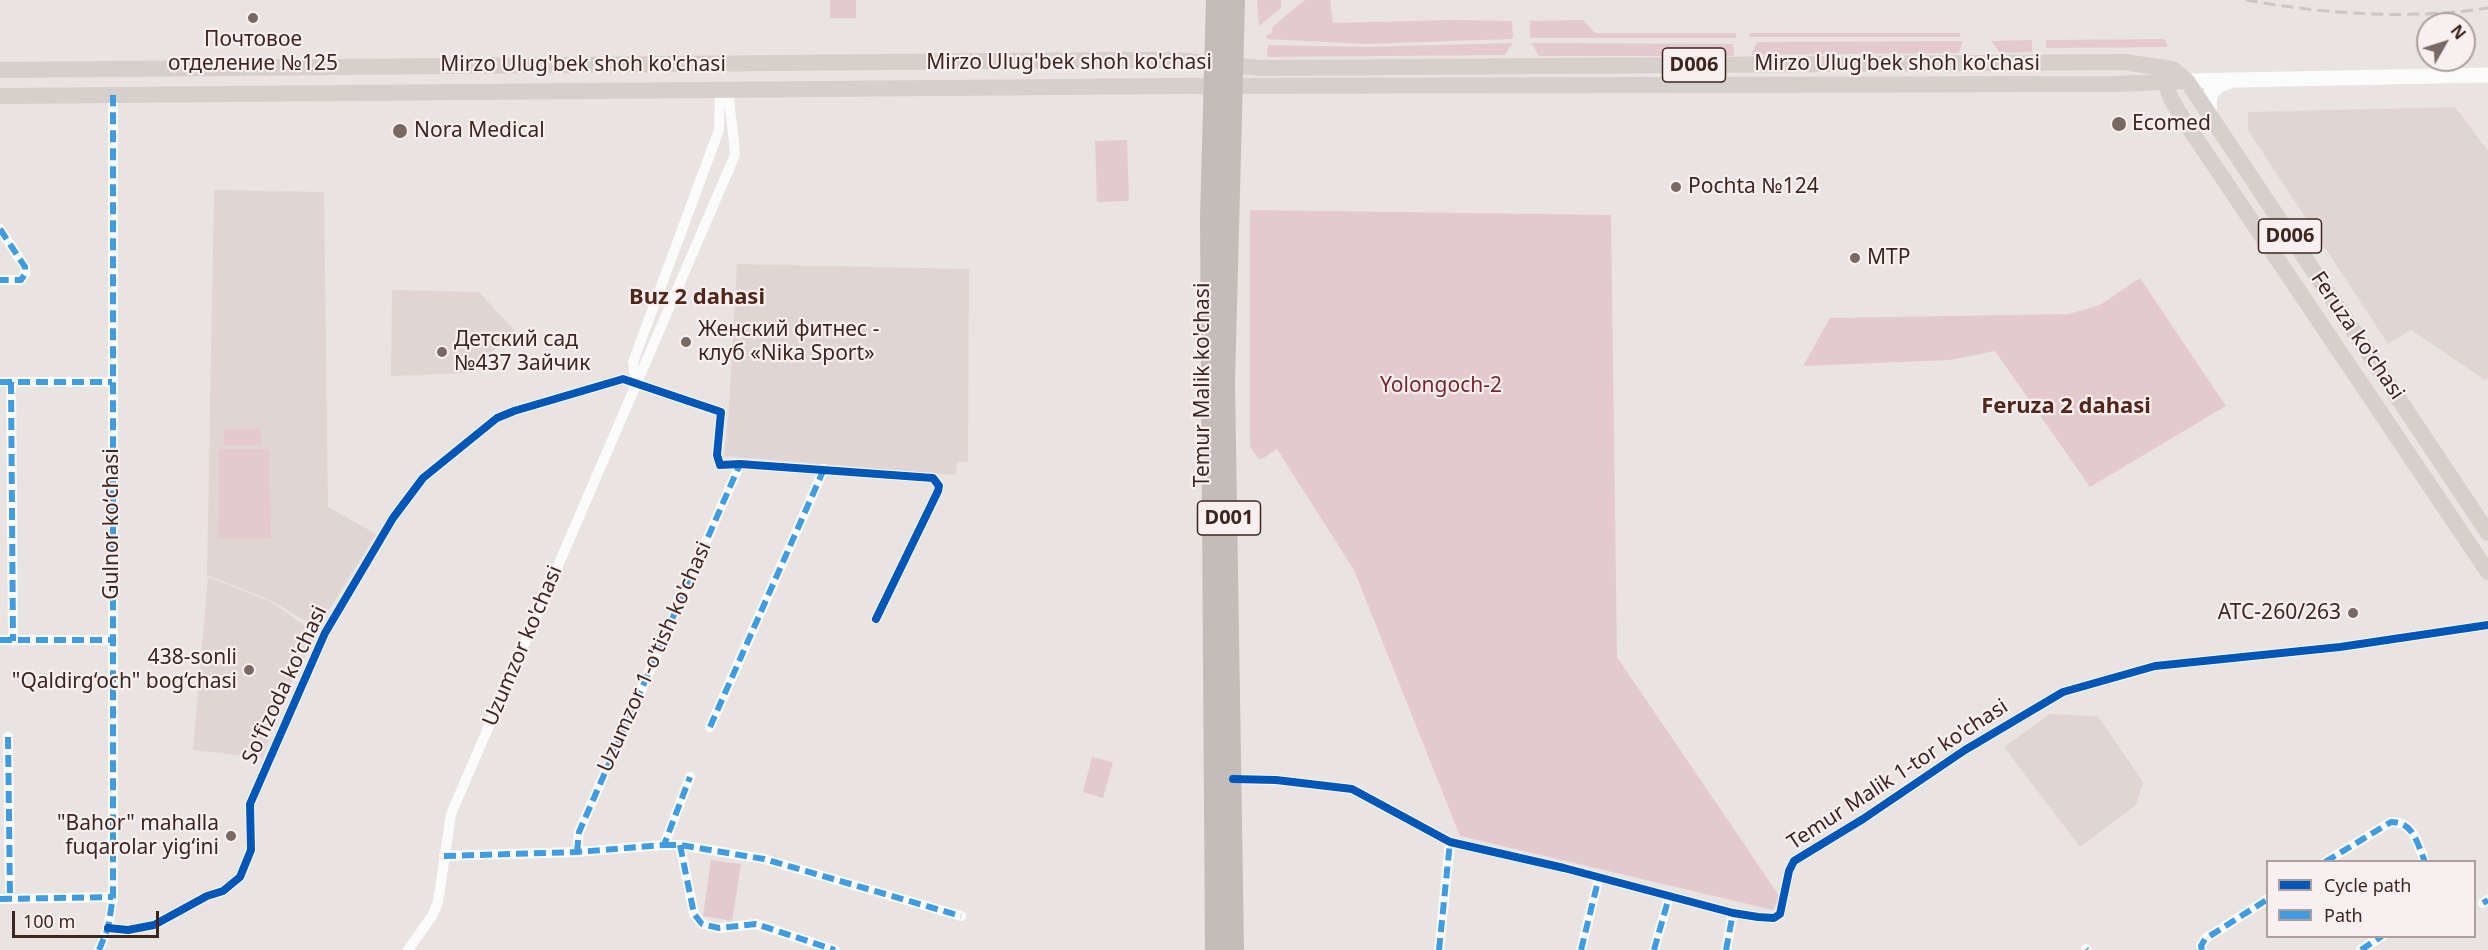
<!DOCTYPE html>
<html>
<head>
<meta charset="utf-8">
<style>
	body { margin:0 }
	#map { position:relative; width:2488px; height:950px; overflow:hidden; background:#e9e3e2; font-family:"Noto Sans",sans-serif }
	canvas { display:block }
	.legend { position:absolute; left:2266px; top:860px; width:210px; height:78px; box-sizing:border-box; background:#f8f0f0; border:2px solid #ae9f9c; margin:0; padding:8px 10px; list-style:none; font-size:18px; color:#3e251e }
	.legend li { display:flex; align-items:center; gap:12px; height:30px }
	.legend b { width:30px; border:2px solid #ae9f9c }
	.north { position:absolute; left:2416px; top:12px; width:60px; height:60px; box-sizing:border-box; background:#f8f0f0; border:2px solid #ae9f9c; border-radius:50%; rotate:51deg; font-size:16px; font-weight:700; line-height:24px; text-align:center; color:#3e251e }
	.north::after { content:''; display:block; margin:auto; width:21px; height:27px; background:#7a6863; clip-path:polygon(50% 0,100% 100%,50% 72%,0 100%) }
	.scale { position:absolute; left:12px; top:911px; width:147px; height:27px; box-sizing:border-box; border:3px solid #3e251e; border-top:0; padding-left:8px; font-size:18px; line-height:21px; white-space:nowrap; color:#3e251e; -webkit-text-stroke:4px #f8f0f0; paint-order:stroke }
</style>
</head>
<body>
<div id="map">
<canvas width="2488" height="950"></canvas>
<ul class="legend">
<li><b style="height:8px;background:#0057b8"></b>Cycle path</li>
<li><b style="height:8px;background:#3f9ce0"></b>Path</li>
</ul>
<div class="north">N</div>
<div class="scale">100 m</div>
</div>
<script>
const c = document.querySelector('canvas').getContext('2d');
c.lineJoin = 'round';
function fillPath(path, color) { c.fillStyle = color; c.fill(path, 'evenodd'); }
function stroke(path, color, width, dash) { c.strokeStyle = color; c.lineWidth = width; c.lineCap = dash ? 'butt' : 'round'; c.setLineDash(dash || []); c.stroke(path); }
function write(font, color, halo, rows, align = 'center') {
  c.font = font + ' "Noto Sans",sans-serif'; c.lineWidth = 4.5; c.setLineDash([]); c.textBaseline = 'middle'; c.strokeStyle = halo; c.fillStyle = color; for (const [text, x, y, turn = 0] of rows) {
    c.save(); c.translate(x, y); c.rotate((+turn || 0) * Math.PI / 180); c.textAlign = isNaN(turn) ? turn : align; if (halo) c.strokeText(text, 0, 0); c.fillText(text, 0, 0); c.restore();
  }
}
fillPath(new Path2D(`
	M2455,107L2488,151V378L2485,380L2411,330L2388,344L2248,130V112Z
	M214,190L324,192L328,507L376,534L318,628L272,601L207,575Z
	M737,264L969,269L968,462H957L956,475L724,456L729,408Z
	M392,290L479,292L515,331L469,373L391,376Z
	M208,577L271,602L317,634L279,706L263,758L193,750Z
	M2050,714L2098,716L2143,782L2136,805L2080,847L2004,747Z`), '#e1d5d4');
fillPath(new Path2D(`
	M830,0H856V18H830Z
	M1257,0H1281V8L1259,26Z
	M1305,0H1330L1333,23L1452,20L1512,21L1513,37L1511,39L1366,44L1267,39L1266,36L1271,34L1273,26Z
	M1583,20L1595,33H1736V38H1530V21Z
	M1749,33H1960V37H1750Z
	M2165,39L2168,47L2046,48V40Z
	M2032,40V52L2000,53L1991,41Z
	M1963,41L1959,53L1751,55L1757,42Z
	M1513,43L1505,55L1267,57L1268,45L1367,47Z
	M1531,43L1733,44L1734,56H1539Z
	M1127,140L1129,201L1097,202L1095,141Z
	M1250,210L1611,215L1617,657L1780,897L1773,910L1460,836L1354,570L1277,449L1260,460L1250,447Z
	M2140,278L2226,406L2090,487L1995,351L1950,360L1803,366L1830,318L2069,314L2100,305Z
	M261,429V445H223L224,430Z
	M219,449H269L271,538H218Z
	M1092,757L1113,762L1103,798L1083,792Z
	M711,860L741,864L732,921L703,916Z`), '#e4cacf');
stroke(new Path2D(`
	M0,229L25,267V274L21,280H0
	M0,382H112
	M11,382L13,641
	M636,383L633,362L719,130L720,90
	M0,640H112
	M710,727L824,469
	M8,737L10,899
	M1233,779L1276,780L1352,789L1450,842L1564,868L1733,913L1758,917L1774,918L1780,914L1789,871L1794,861L1863,819L1965,750L2063,692L2155,666L2340,647L2488,625
	M664,845H680L764,859L961,916
	M680,845L694,914L702,924L719,928L756,924L835,950
	M577,852L579,832L740,464
	M444,856L577,852L664,845L690,777
	M2325,862L2391,822C2414,822 2417,843 2425,862
	M0,899L113,897
	M2483,903L2488,900
	M108,928L128,930L154,925L207,896L223,891L240,877L251,850L250,804L325,633L393,518L423,478L497,418L514,411L623,379L721,412L717,455L720,465L740,464L933,478L939,486L938,491L876,619
	M2086,949L2087,950
	M99,950L108,928L113,897V95
	M408,950L432,916L438,902L451,814L735,155C734,133 729,112 729,90
	M1439,950L1450,842
	M1581,950L1599,877
	M1654,950L1669,897
	M1726,950L1733,913
	M2202,950L2201,946L2205,939L2268,899
	M2361,950L2382,936`), '#fcfbfb', 10);
stroke(new Path2D(`
	M2187,81L2488,75
	M2209,114L2210,94L2219,85L2230,81`), '#fcfbfb', 15);
stroke(new Path2D(`
	M0,70L1112,60H1176L1262,68L2124,62L2173,69L2187,81L2488,533
	M2169,73C2162,90 2175,105 2183,119L2488,572
	M0,96L1176,86L2116,84L2187,81`), '#d6cfcc', 16);
stroke(new Path2D(`
	M1215,950L1210,217L1216,0
	M1234,950L1225,382L1235,0`), '#c3bcb9', 20);
stroke(new Path2D(`
	M2246,0C2324,14 2409,20 2488,8`), '#cbc7c6', 3, [12, 6]);
stroke(new Path2D(`
	M0,229L25,267V274L21,280H0
	M0,382H112
	M11,382L13,641
	M0,640H112
	M710,727L824,469
	M8,737L10,899
	M664,845H680L764,859L961,916
	M680,845L694,914L702,924L719,928L756,924L835,950
	M577,852L579,832L740,464
	M444,856L577,852L664,845L690,777
	M2325,862L2391,822C2414,822 2417,843 2425,862
	M0,899L113,897
	M2483,903L2488,900
	M2086,949L2087,950
	M99,950L108,928L113,897V95
	M1439,950L1450,842
	M1581,950L1599,877
	M1654,950L1669,897
	M1726,950L1733,913
	M2202,950L2201,946L2205,939L2268,899
	M2361,950L2382,936`), '#3f9ce0', 6, [12, 6]);
stroke(new Path2D(`
	M1233,779L1276,780L1352,789L1450,842L1564,868L1733,913L1758,917L1774,918L1780,914L1789,871L1794,861L1863,819L1965,750L2063,692L2155,666L2340,647L2488,625
	M108,928L128,930L154,925L207,896L223,891L240,877L251,850L250,804L325,633L393,518L423,478L497,418L514,411L623,379L721,412L717,455L720,465L740,464L933,478L939,486L938,491L876,619`), '#0057b8', 8);
for (const [x, y, r, color] of [
	[253,18,6,"#7a6863"],
	[2119,124,8,"#7a6863"],
	[400,131,8,"#7a6863"],
	[1676,187,6,"#7a6863"],
	[1855,258,6,"#7a6863"],
	[686,342,6,"#7a6863"],
	[442,352,6,"#7a6863"],
	[2353,613,6,"#7a6863"],
	[249,670,6,"#7a6863"],
	[231,836,6,"#7a6863"]
]) { const dot = new Path2D(); dot.arc(x, y, r, 0, 2 * Math.PI); c.fillStyle = color; c.fill(dot); stroke(dot, '#f8f0f0', 2); }
for (const [x, y, w] of [
	[1694,65,63],
	[2290,236,63],
	[1229,518,63]
]) { const box = new Path2D(); box.roundRect(x - w / 2, y - 17, w, 34, 4.5); c.fillStyle = '#f8f0f0'; c.fill(box); stroke(box, '#3e251e', 1.5); }
write('bold 20px', '#3e251e', null, [
	["D006",1694,65],
	["D006",2290,236],
	["D001",1229,518]
]);
write('21px', '#3e251e', '#f8f0f0', [
	["Почтовое",253,40,"center"],
	["отделение №125",253,64,"center"],
	["Ecomed",2132,124],
	["Nora Medical",414,131],
	["Pochta №124",1688,187],
	["MTP",1867,258],
	["Женский фитнес -",698,330],
	["клуб «Nika Sport»",698,354],
	["Детский сад",454,340],
	["№437 Зайчик",454,364],
	["АТС-260/263",2341,613,"right"],
	["438-sonli",237,658,"right"],
	["\"Qaldirg‘och\" bog‘chasi",237,682,"right"],
	["\"Bahor\" mahalla",219,824,"right"],
	["fuqarolar yig‘ini",219,848,"right"]
], 'left');
write('21px', '#3e251e', '#f8f0f0', [
	["Mirzo Ulug'bek shoh ko'chasi",1069,63],
	["Mirzo Ulug'bek shoh ko'chasi",1897,64],
	["Mirzo Ulug'bek shoh ko'chasi",583,65],
	["Feruza ko'chasi",2357,336,56],
	["Temur Malik ko'chasi",1203,385,-90],
	["Gulnor koʻchasi",112,524,-90],
	["Uzumzor ko'chasi",523,646,-67],
	["Uzumzor 1-o'tish ko'chasi",655,657,-66],
	["So'fizoda ko'chasi",285,685,-65],
	["Temur Malik 1-tor ko'chasi",1898,775,-33]
]);
write('21px', '#79252f', '#f8f0f0', [
	["Yolongoch-2",1441,386]
]);
write('bold 22px', '#522618', '#f8f0f0', [
	["Buz 2 dahasi",697,298],
	["Feruza 2 dahasi",2066,407]
]);
</script>
</body>
</html>
